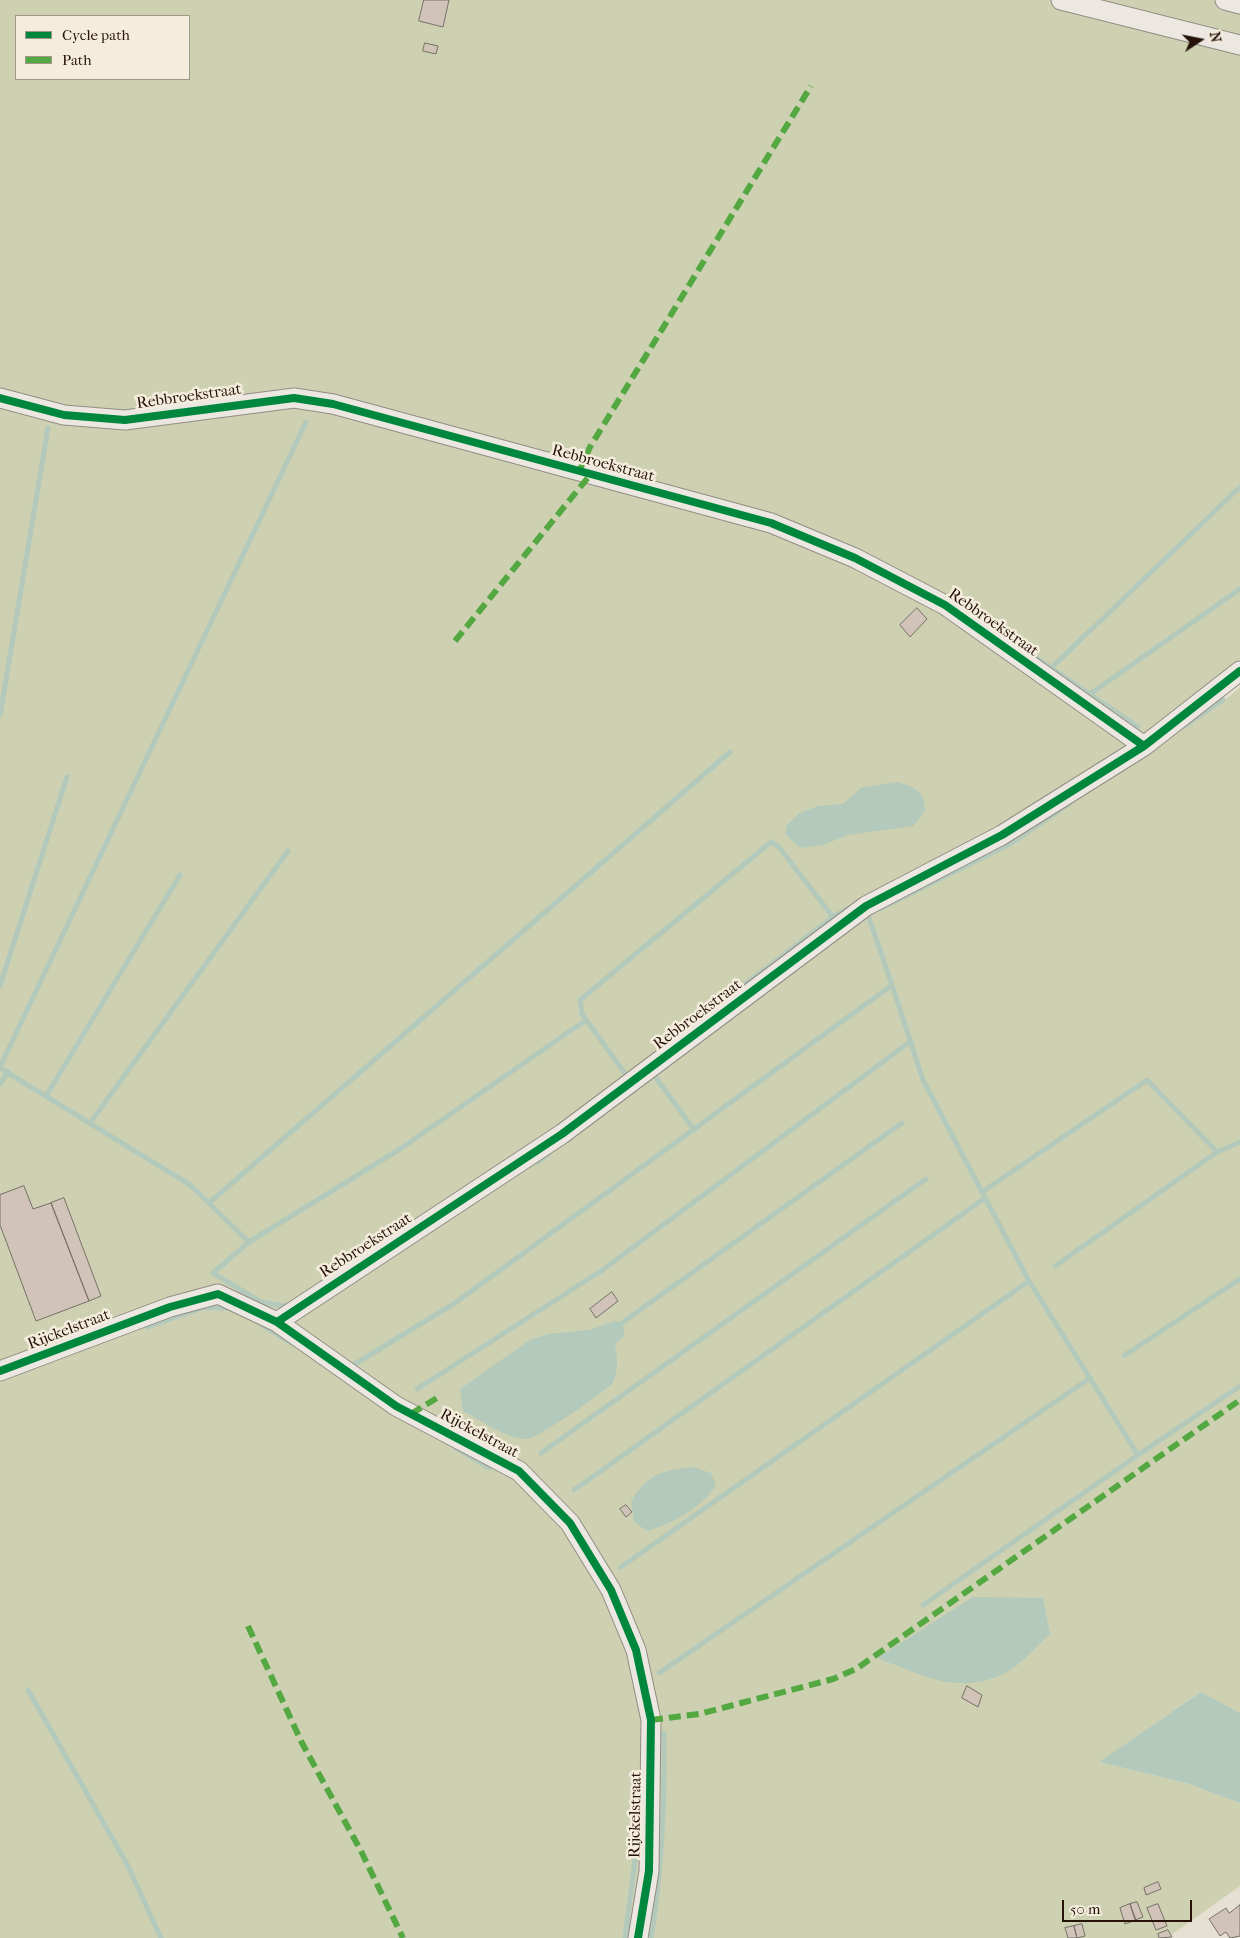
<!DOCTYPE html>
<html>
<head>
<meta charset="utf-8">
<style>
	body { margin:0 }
	#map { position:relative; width:1240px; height:1938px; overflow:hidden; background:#e6e0d2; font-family:"IM FELL French Canon",serif }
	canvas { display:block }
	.legend { position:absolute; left:15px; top:15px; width:175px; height:65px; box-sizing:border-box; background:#f4eddd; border:1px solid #a29587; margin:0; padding:6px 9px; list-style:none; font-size:15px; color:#261207 }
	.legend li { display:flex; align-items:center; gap:10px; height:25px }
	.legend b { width:25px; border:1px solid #a29587 }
	.north { position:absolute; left:1175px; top:15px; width:50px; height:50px; -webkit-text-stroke:4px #f4eddd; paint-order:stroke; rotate:79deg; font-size:14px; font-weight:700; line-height:20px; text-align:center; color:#261207 }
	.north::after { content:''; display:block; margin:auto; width:18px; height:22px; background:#261207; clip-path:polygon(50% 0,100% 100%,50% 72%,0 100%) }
	.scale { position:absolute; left:1062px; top:1900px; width:130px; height:22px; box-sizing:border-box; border:2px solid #261207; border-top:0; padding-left:6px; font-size:15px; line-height:18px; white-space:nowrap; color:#261207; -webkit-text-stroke:4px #f4eddd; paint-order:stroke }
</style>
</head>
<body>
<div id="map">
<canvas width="1240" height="1938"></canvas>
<ul class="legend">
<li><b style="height:6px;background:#00873e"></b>Cycle path</li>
<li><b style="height:6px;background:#53a841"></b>Path</li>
</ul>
<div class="north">N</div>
<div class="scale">50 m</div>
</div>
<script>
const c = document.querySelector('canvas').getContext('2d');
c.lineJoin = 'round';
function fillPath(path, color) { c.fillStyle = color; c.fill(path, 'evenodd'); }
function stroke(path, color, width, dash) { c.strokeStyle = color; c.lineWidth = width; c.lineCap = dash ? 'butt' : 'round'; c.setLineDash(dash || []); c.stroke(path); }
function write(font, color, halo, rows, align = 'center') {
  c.font = font + ' "IM FELL French Canon",serif'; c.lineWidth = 5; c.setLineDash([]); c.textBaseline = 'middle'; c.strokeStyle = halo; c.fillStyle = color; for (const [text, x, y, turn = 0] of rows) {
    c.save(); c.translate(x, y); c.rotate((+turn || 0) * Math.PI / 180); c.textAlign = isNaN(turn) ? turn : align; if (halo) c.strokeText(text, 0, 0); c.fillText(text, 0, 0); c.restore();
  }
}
fillPath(new Path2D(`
	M0,0H1240V671L1148,744L1213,710L1240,687V1713L1201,1692L1099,1762L1186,1783L1240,1803V1886L1167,1938H0ZM16,16H189V79H16Z`), '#cdd1b2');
fillPath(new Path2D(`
	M897,782C917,788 924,790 925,811L913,826L848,835L823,845L800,848L785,834L787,825L800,813L818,806L843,804L861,788Z
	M615,1321L623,1322L624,1336L615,1344C617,1358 619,1369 613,1382C608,1390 537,1439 527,1439C506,1439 481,1420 463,1411L460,1389L530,1340L548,1334L589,1330Z
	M693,1467L711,1473L716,1486C699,1509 674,1523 647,1531L634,1522L631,1501C650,1473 660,1471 693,1467Z
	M973,1597L1043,1598L1050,1634C1038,1644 1021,1665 1007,1672C959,1697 923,1675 877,1658Z
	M1201,1692L1240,1713V1803L1186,1783L1099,1762Z`), '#b2c9bb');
stroke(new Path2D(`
	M1019,646L1138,727
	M1051,668L1240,487
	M1090,694L1240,589
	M0,715L48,428
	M1186,725L1223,700
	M880,909L1010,844L1069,804
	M833,917L849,908
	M892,985L923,1080L1029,1281L1138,1455L923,1605
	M0,986L67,777
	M0,1067L306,422
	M0,1068L190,1185L249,1242
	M626,1075L582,1014L580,1000L771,842L778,846L833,917L667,1044
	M654,1075L694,1130
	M0,1084L8,1072
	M46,1096L180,875
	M90,1123L288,851
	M1217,1152L1240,1142
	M538,1162L548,1154
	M982,1192L1147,1080L1217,1152L1055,1266
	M209,1203L730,752
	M289,1307L261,1302L213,1273L249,1242L400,1149L586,1020
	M623,1322L902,1123
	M262,1325L291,1343
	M147,1327L202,1308H228
	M1125,1355L1240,1279
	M355,1364L455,1303L892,985L868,915
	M417,1389L601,1271L911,1041
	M456,1448L489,1468
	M541,1453L926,1179
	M1138,1455L1240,1386
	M574,1490L985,1198
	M621,1567L1029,1281
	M659,1673L1090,1378
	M28,1690L127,1864L161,1938
	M625,1938L641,1813
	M651,1938C662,1870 665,1802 664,1733`), '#b2c9bb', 5);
const building = new Path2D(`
	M424,0H449L443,27L419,21Z
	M425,43L438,46L436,54L423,51Z
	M917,608L927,619L910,637L900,625Z
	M24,1186L33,1209L51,1203L89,1301L36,1321L0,1225V1195Z
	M64,1198L101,1296L89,1301L51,1203Z
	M612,1292L618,1301L596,1318L590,1309Z
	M626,1505L632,1512L626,1517L620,1509Z
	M967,1686L982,1695L978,1707L962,1698Z
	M1158,1882L1161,1889L1146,1895L1144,1888Z
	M1137,1902L1143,1917L1135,1920L1130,1904Z
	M1130,1904L1136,1920L1125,1924L1120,1908Z
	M1158,1904L1167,1926L1156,1930L1147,1908Z
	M1240,1905V1936L1230,1938L1226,1932L1220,1936L1209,1919L1226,1908L1229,1913Z
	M1082,1924L1085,1936L1077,1938L1074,1926Z
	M1074,1926L1077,1938H1068L1065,1928Z
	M1168,1930L1172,1937L1159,1938L1158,1934Z`);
fillPath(building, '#d1c3b8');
stroke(building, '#777068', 1);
const minor = new Path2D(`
	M1061,0L1240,45
	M1225,0L1240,4
	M0,398L64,415L125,420L294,398L333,404L771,523L855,558L945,605L1144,746
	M277,1322L562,1134L866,906L1002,835L1144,746L1240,671
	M0,1371L170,1307L218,1294L277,1322L396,1406L519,1471L570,1523L611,1590L636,1650L651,1720L649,1871L638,1938`);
stroke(minor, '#928c83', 21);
stroke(minor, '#ece8e1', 19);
stroke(new Path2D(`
	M579,472L590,447L811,86
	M455,641L590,475
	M411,1414L440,1396
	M248,1626L302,1743L361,1851L403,1938
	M651,1720L699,1714L833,1679L856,1669L1240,1400`), '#53a841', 6, [12, 6]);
stroke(new Path2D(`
	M0,398L64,415L125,420L294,398L333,404L771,523L855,558L945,605L1144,746
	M277,1322L562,1134L866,906L1002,835L1144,746L1240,671
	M0,1371L170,1307L218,1294L277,1322L396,1406L519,1471L570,1523L611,1590L636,1650L651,1720L649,1871L638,1938`), '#00873e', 8);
write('16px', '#261207', '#f4eddd', [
	["Rebbroekstraat",189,397,-8],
	["Rebbroekstraat",603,464,15],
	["Rebbroekstraat",993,623,35],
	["Rebbroekstraat",698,1015,-37],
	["Rebbroekstraat",366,1246,-33],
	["Rijckelstraat",69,1330,-21],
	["Rijckelstraat",479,1434,28],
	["Rijckelstraat",636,1815,-89]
]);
</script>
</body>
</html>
